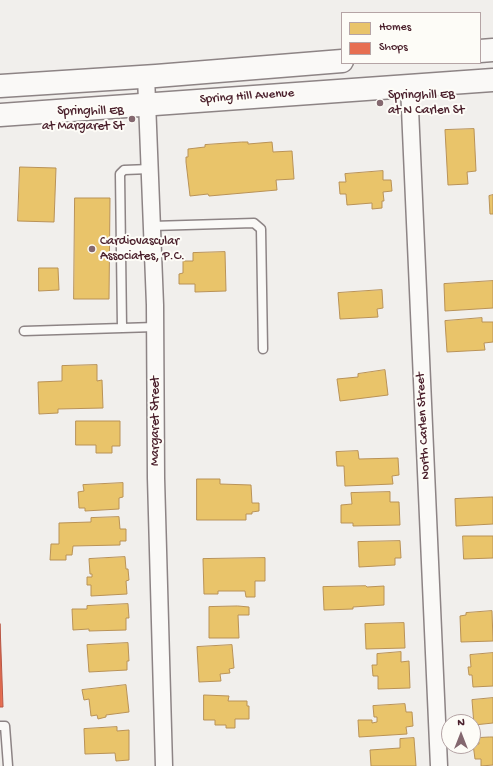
<!DOCTYPE html>
<html>
<head>
<meta charset="utf-8">
<style>
	body { margin:0 }
	#map { position:relative; width:493px; height:766px; overflow:hidden; background:#f1efec; font-family:"Gochi Hand",sans-serif }
	canvas { display:block }
	.legend { position:absolute; left:341px; top:12px; width:140px; height:52px; box-sizing:border-box; background:#fdfcf7; border:1px solid #b5a4a5; margin:0; padding:5px 7px; list-style:none; font-size:12px; color:#4a1f2b }
	.legend li { display:flex; align-items:center; gap:8px; height:20px }
	.legend b { width:20px; border:1px solid #b5a4a5 }
	.north { position:absolute; left:441px; top:714px; width:40px; height:40px; box-sizing:border-box; background:#fdfcf7; border:1px solid #b5a4a5; border-radius:50%; rotate:0deg; font-size:11px; font-weight:700; line-height:16px; text-align:center; color:#4a1f2b }
	.north::after { content:''; display:block; margin:auto; width:14px; height:18px; background:#84686f; clip-path:polygon(50% 0,100% 100%,50% 72%,0 100%) }
</style>
</head>
<body>
<div id="map">
<canvas width="493" height="766"></canvas>
<ul class="legend">
<li><b style="height:11px;background:#e9c46a"></b>Homes</li>
<li><b style="height:11px;background:#e76f51"></b>Shops</li>
</ul>
<div class="north">N</div>
</div>
<script>
const c = document.querySelector('canvas').getContext('2d');
c.lineJoin = 'round';
function fillPath(path, color) { c.fillStyle = color; c.fill(path, 'evenodd'); }
function stroke(path, color, width, dash) { c.strokeStyle = color; c.lineWidth = width; c.lineCap = dash ? 'butt' : 'round'; c.setLineDash(dash || []); c.stroke(path); }
function write(font, color, halo, rows, align = 'center') {
  c.font = font + ' "Gochi Hand",sans-serif'; c.lineWidth = 4; c.setLineDash([]); c.textBaseline = 'middle'; c.strokeStyle = halo; c.fillStyle = color; for (const [text, x, y, turn = 0] of rows) {
    c.save(); c.translate(x, y); c.rotate((+turn || 0) * Math.PI / 180); c.textAlign = isNaN(turn) ? turn : align; if (halo) c.strokeText(text, 0, 0); c.fillText(text, 0, 0); c.restore();
  }
}
const homes = new Path2D(`
	M474,129L476,171L467,172L468,184L448,185L445,130Z
	M242,142H248V144L272,142L273,152L292,151L294,179L276,180L277,190L209,196L208,194L190,196L186,162V157H188V149L205,147V145Z
	M20,167L56,168L54,222L18,221Z
	M383,171V180H391L392,191L383,192L384,201H382V208L372,209V203L347,205L346,194H340L339,182H346L345,174Z
	M493,195V214H490L489,196Z
	M75,198H110L109,299H74Z
	M225,252L226,291L195,292V284H179V274L183,273V261H193V253Z
	M39,268H58L59,290L39,291Z
	M493,281V308L445,311L444,284Z
	M382,290L383,308L377,309L378,317L340,319L338,293Z
	M482,318V322H493V342L484,343L485,350L447,352L445,321Z
	M97,365V381L102,380L103,408L58,409V413L39,414L38,382L62,381V366Z
	M385,370L388,395L340,401L337,379L358,377V374Z
	M76,421H120V446H112V453H96V445H76Z
	M358,451L359,459L398,458L399,475L392,476L393,484L345,486L344,466H337L336,452Z
	M197,479H220V484L251,485L252,503H259V511L252,512V514H246V520H197Z
	M123,483V497L119,498V509L85,511V508H79L78,492L84,491L83,485Z
	M390,492V502H399L400,525L353,526V523H341V505L352,504L351,493Z
	M491,497H493V524L456,526L455,499Z
	M119,517L120,529H126V541H120V545L73,546L72,555H66V560H50L51,544H59V523L91,522V518Z
	M463,536H493V558L464,559Z
	M400,541L401,558H395V565L359,567L358,542Z
	M125,557L126,569H128L129,580L126,581L127,594L91,596V585H87V577H92V574H90L89,559Z
	M265,558V581H255V597H246L245,591H218V594H204L203,559Z
	M366,586L367,587L384,586V605L353,607V609L324,610L323,587Z
	M128,604L129,618H126V630L89,631V629L73,630L72,609H87V606Z
	M238,606L249,607V615H238L239,638H209V607Z
	M492,611L493,641L461,642L460,616L466,615V613Z
	M404,623L405,648L366,649L365,624Z
	M128,643L129,661H127V670L89,672L87,645Z
	M232,645L234,668L229,669L230,673L220,674L221,681L199,682L197,647Z
	M401,652V662L409,661L410,688L378,689V676H373L372,665H377V654Z
	M493,653V686L473,687L472,675H469L468,667H471L470,655Z
	M126,685L129,712L106,715V717L98,719L97,715L91,716L89,699L84,700L82,690Z
	M204,695L229,696L228,701H247V706H249V719H235V728H226V725H215V720H204Z
	M493,698V723L474,725L472,700Z
	M405,704L406,712H412L413,726L406,727L407,734L359,737L358,720H372V723L377,722V717H374L373,706Z
	M117,727V731L129,730V760L116,761L115,753L85,754L84,729Z
	M490,737H493V765L481,766V759H475L473,744H479L478,738Z
	M414,738L416,766H371L370,750L400,748V739Z`);
fillPath(homes, '#e9c46a');
stroke(homes, '#b99257', 1);
const shops = new Path2D(`
	M0,624L3,707H0Z`);
fillPath(shops, '#e76f51');
stroke(shops, '#b85746', 1);
const service = new Path2D(`
	M152,226L254,223L261,229L263,349
	M121,249L153,248
	M122,328L120,174L124,170L150,169
	M24,331L155,327
	M0,726H5L8,766`);
const minor = new Path2D(`
	M146,76L155,305L156,478L164,766
	M409,86L439,766`);
const primary = new Path2D(`
	M480,51L493,50
	M0,86L156,76L342,61
	M0,115L493,80`);
stroke(service, '#8d8485', 11);
stroke(minor, '#8d8485', 19);
stroke(primary, '#8d8485', 25);
stroke(service, '#faf9f7', 8);
stroke(minor, '#faf9f7', 16);
stroke(primary, '#faf9f7', 22);
for (const [x, y, r, color] of [
	[380,103,4,"#84686f"],
	[132,119,4,"#84686f"],
	[92,249,4,"#84686f"]
]) { const dot = new Path2D(); dot.arc(x, y, r, 0, 2 * Math.PI); c.fillStyle = color; c.fill(dot); stroke(dot, '#fdfcf7', 1.5); }
write('13px', '#4a1f2b', '#fdfcf7', [
	["Springhill EB",388,96],
	["at N Carlen St",388,111],
	["Springhill EB",124,112,"right"],
	["at Margaret St",124,127,"right"],
	["Cardiovascular",100,242],
	["Associates, P.C.",100,257]
], 'left');
write('13px', '#4a1f2b', '#fdfcf7', [
	["Spring Hill Avenue",247,97,-4],
	["Margaret Street",156,421,-90],
	["North Carlen Street",424,426,-93]
]);
</script>
</body>
</html>
